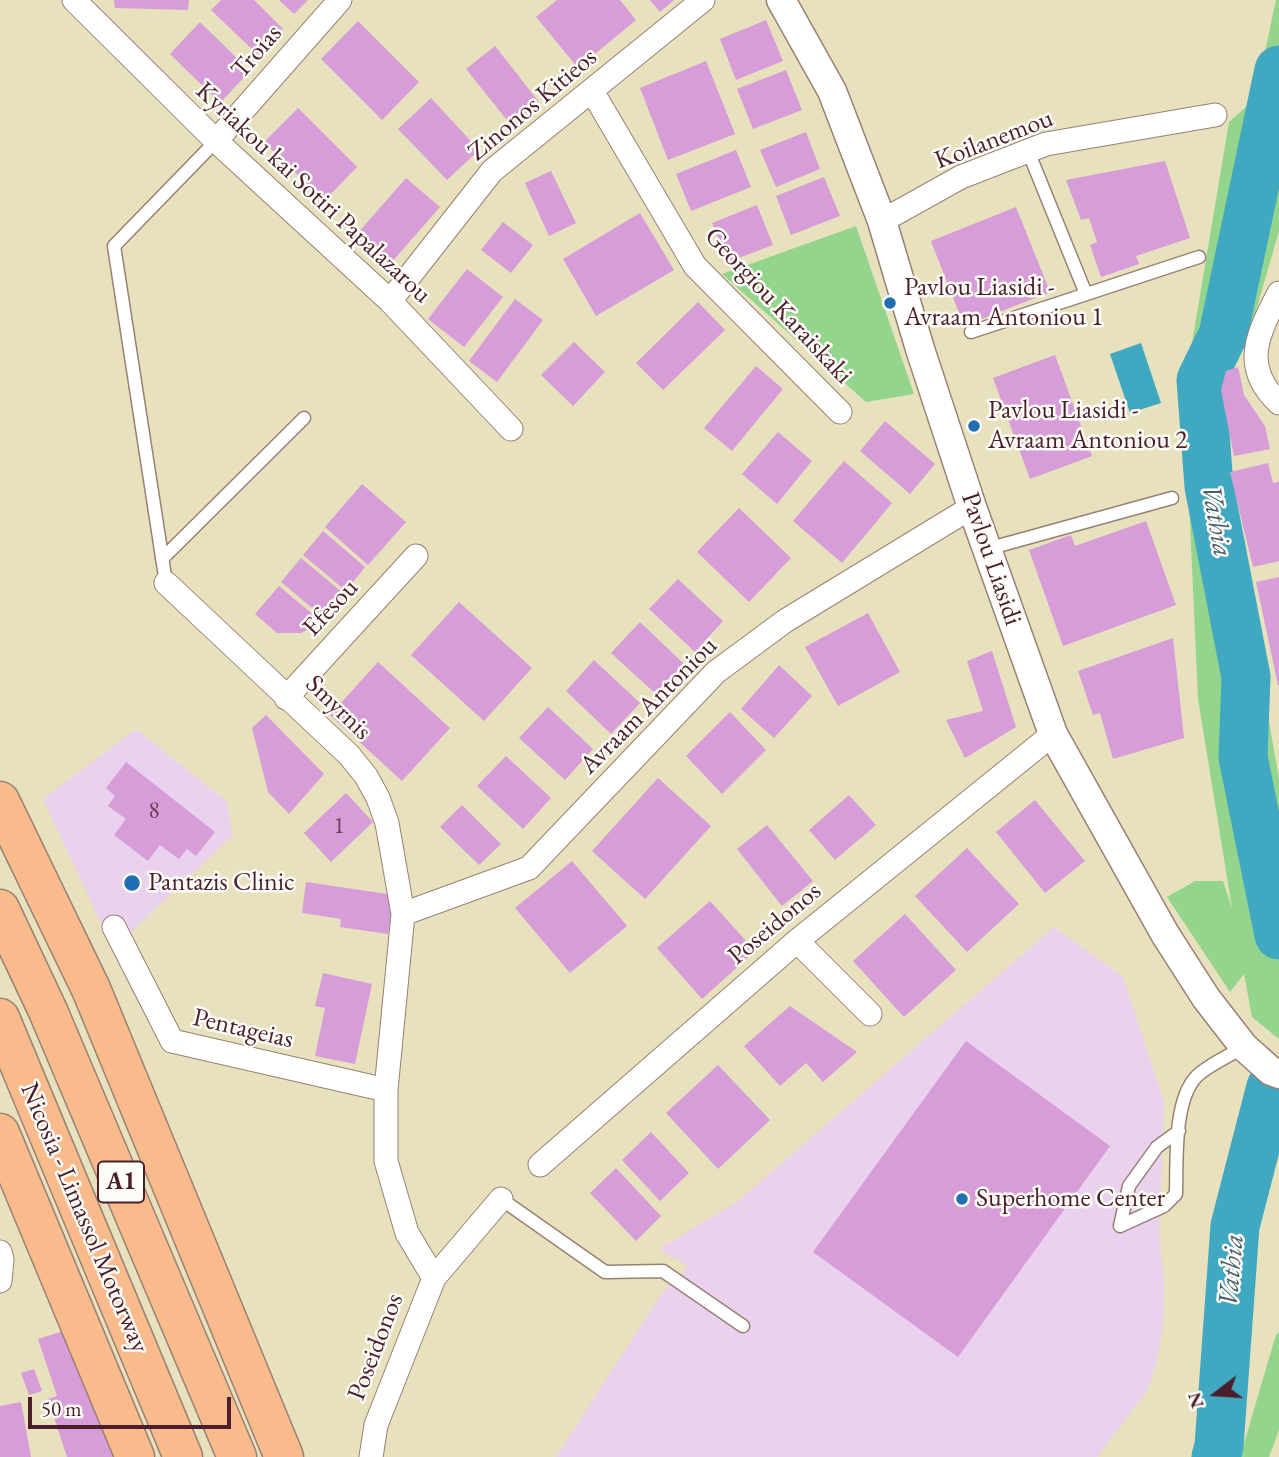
<!DOCTYPE html>
<html>
<head>
<meta charset="utf-8">
<style>
	body { margin:0 }
	#map { position:relative; width:1279px; height:1457px; overflow:hidden; background:#e8e1bd; font-family:"EB Garamond",serif }
	canvas { display:block }
	.north { position:absolute; left:1181px; top:1359px; width:70px; height:70px; -webkit-text-stroke:5px #fdfcf7; paint-order:stroke; rotate:253deg; font-size:19px; font-weight:700; line-height:28px; text-align:center; color:#4a1f2b }
	.north::after { content:''; display:block; margin:auto; width:24px; height:32px; background:#4a1f2b; clip-path:polygon(50% 0,100% 100%,50% 72%,0 100%) }
	.scale { position:absolute; left:28px; top:1397px; width:203px; height:32px; box-sizing:border-box; border:4px solid #4a1f2b; border-top:0; padding-left:9px; font-size:21px; line-height:24px; white-space:nowrap; color:#4a1f2b; -webkit-text-stroke:5px #fdfcf7; paint-order:stroke }
</style>
</head>
<body>
<div id="map">
<canvas width="1279" height="1457"></canvas>
<div class="north">N</div>
<div class="scale">50 m</div>
</div>
<script>
const c = document.querySelector('canvas').getContext('2d');
c.lineJoin = 'round';
function fillPath(path, color) { c.fillStyle = color; c.fill(path, 'evenodd'); }
function stroke(path, color, width, dash) { c.strokeStyle = color; c.lineWidth = width; c.lineCap = dash ? 'butt' : 'round'; c.setLineDash(dash || []); c.stroke(path); }
function write(font, color, halo, rows, align = 'center') {
  c.font = font + ' "EB Garamond",serif'; c.lineWidth = 5; c.setLineDash([]); c.textBaseline = 'middle'; c.strokeStyle = halo; c.fillStyle = color; for (const [text, x, y, turn = 0] of rows) {
    c.save(); c.translate(x, y); c.rotate((+turn || 0) * Math.PI / 180); c.textAlign = isNaN(turn) ? turn : align; if (halo) c.strokeText(text, 0, 0); c.fillText(text, 0, 0); c.restore();
  }
}
fillPath(new Path2D(`
	M136,729L227,802L232,836L113,949L43,799Z
	M1054,927L1123,977L1164,1102L1159,1238L1164,1281L1163,1325L1156,1363L1148,1389L1097,1457H556L662,1293L688,1266L659,1249L738,1201Z`), '#ead1ed');
fillPath(new Path2D(`
	M1276,0H1279V231L1247,342L1212,393L1279,779V1039L1252,1017L1244,974L1230,992L1167,897L1195,881H1223L1232,908L1198,699L1184,391L1229,122L1255,99Z
	M856,226L914,394L866,402L722,274Z
	M1279,1331V1430L1269,1457H1240L1275,1338Z`), '#93d58d');
fillPath(new Path2D(`
	M1141,343L1161,403L1130,413L1110,354Z`), '#40a8c0');
stroke(new Path2D(`
	M1279,70L1223,335L1201,380L1209,486L1246,677L1243,757L1279,935
	M1216,1457L1219,1446L1235,1226L1271,1087`), '#40a8c0', 49);
fillPath(new Path2D(`
	M114,0H189L188,10L115,8Z
	M221,0H254L283,29L258,55L211,10Z
	M279,0H308L294,14Z
	M557,0H620L636,20L578,68L536,17Z
	M650,0H674L660,12Z
	M766,20L783,61L736,80L720,39Z
	M358,21L419,82L382,120L321,59Z
	M200,22L250,71L220,103L170,54Z
	M495,46L539,102L511,125L466,69Z
	M706,61L735,134L668,160L640,88Z
	M786,70L802,110L753,129L737,89Z
	M431,98L479,150L447,180L398,129Z
	M298,108L357,167L324,201L264,142Z
	M806,132L820,169L776,187L760,150Z
	M736,150L751,187L691,211L676,174Z
	M1165,161L1190,238L1136,256L1139,264L1101,277L1090,245L1097,242L1089,218L1081,220L1066,180Z
	M551,171L576,223L549,236L525,183Z
	M824,177L840,216L791,235L776,196Z
	M406,178L440,207L391,263L357,234Z
	M757,205L773,245L728,262L712,223Z
	M1016,207L1050,292L964,326L931,241Z
	M640,213L674,270L596,316L563,259Z
	M503,222L533,245L511,273L481,250Z
	M467,269L503,297L464,347L428,319Z
	M515,299L543,320L497,382L469,361Z
	M698,302L725,330L663,390L636,363Z
	M574,342L605,372L573,406L541,375Z
	M1055,355L1092,456L1030,479L993,378Z
	M756,366L783,389L732,451L704,428Z
	M1238,367L1244,395L1265,426L1270,449L1234,456L1221,390L1226,371Z
	M885,421L935,464L910,494L860,451Z
	M778,432L812,461L777,504L742,474Z
	M844,461L892,503L842,563L793,521Z
	M1268,463L1273,483L1279,482V561L1253,567L1230,472Z
	M362,484L406,522L368,565L325,527Z
	M739,508L791,558L749,602L697,552Z
	M1146,521L1176,605L1063,646L1029,550L1071,535L1075,546Z
	M323,531L365,567L346,591L303,555Z
	M301,558L344,594L324,618L281,582Z
	M1279,577V685H1278L1256,582Z
	M678,579L723,621L695,652L649,609Z
	M279,586L322,622L301,633H277L255,614Z
	M459,602L532,668L484,721L411,655Z
	M868,613L900,672L838,706L805,647Z
	M640,622L685,665L657,695L611,653Z
	M1173,638L1184,738L1113,759L1100,713L1093,715L1078,671Z
	M992,651L1016,727L965,758L946,720L983,711L967,661Z
	M594,660L640,703L611,734L566,691Z
	M378,662L450,728L402,781L330,715Z
	M779,665L812,696L774,738L741,709Z
	M548,707L593,749L565,780L519,738Z
	M730,712L766,750L722,794L686,756Z
	M266,715L324,774L289,814L268,792L252,728Z
	M506,756L551,798L523,829L477,786Z
	M126,762L215,832L196,856L187,849L179,859L160,845L148,861L114,835L126,819L108,806L115,796L106,788Z
	M658,778L711,826L645,899L592,851Z
	M346,793L373,822L331,862L304,833Z
	M849,795L876,825L835,860L809,830Z
	M1035,800L1085,861L1045,893L996,832Z
	M462,805L501,844L479,865L440,827Z
	M767,825L813,881L782,906L737,849Z
	M967,848L1019,904L967,952L915,896Z
	M572,861L627,926L570,973L515,908Z
	M306,882L394,895L388,934L340,927L341,919L302,913Z
	M710,901L755,951L702,999L657,948Z
	M905,914L956,970L904,1017L853,961Z
	M323,973L372,984L355,1064L315,1056L325,1008L315,1006Z
	M790,1006L857,1052L823,1082L806,1063L780,1086L744,1046Z
	M966,1041L1110,1146L958,1357L813,1252Z
	M718,1065L770,1120L718,1169L666,1113Z
	M651,1132L689,1173L660,1201L622,1160Z
	M616,1168L661,1216L636,1241L590,1193Z
	M76,1327L118,1457H67L48,1399L57,1396L38,1339Z
	M34,1369L42,1391L29,1395L21,1373Z
	M21,1402L31,1457H0V1406Z`), '#d69dd9');
const service = new Path2D(`
	M1028,151L1086,294
	M971,332L1199,257
	M987,549L1172,498
	M162,559L304,418
	M166,583L114,246L216,141
	M501,1199L605,1272L663,1271L743,1326
	M1120,1226L1164,1206L1176,1194C1177,1162 1173,1100 1197,1076C1207,1066 1230,1055 1244,1047
	M1120,1226L1129,1186L1157,1147L1179,1131`);
const minor = new Path2D(`
	M74,0L216,141L390,301L511,429
	M592,91L695,266L840,412
	M216,141L340,0
	M882,221L961,177L1046,144L1215,115
	M1279,293C1258,333 1240,367 1279,403
	M390,301L492,171L703,0
	M166,583L349,755L366,776L378,798L387,823L403,914L386,1090V1161L407,1233L434,1278
	M286,698L416,556
	M403,914L529,868L716,672L785,621L972,507
	M114,927L172,1041L386,1090
	M797,941L870,1014
	M540,1165L797,941L1053,734
	M0,1252L2,1259L0,1281
	M371,1457L376,1425L434,1278L501,1199`);
const tertiary = new Path2D(`
	M781,0L832,91L882,221L920,349L972,507L1053,734L1165,934L1206,998L1244,1047L1271,1071L1279,1074`);
const trunk = new Path2D(`
	M0,801L91,989L284,1457
	M0,909L48,1011L237,1457
	M0,1018L183,1457
	M0,1133L135,1457`);
stroke(service, '#998074', 15);
stroke(minor, '#998074', 25);
stroke(tertiary, '#998074', 31);
stroke(trunk, '#998074', 41);
stroke(service, '#fff', 12);
stroke(minor, '#fff', 23);
stroke(tertiary, '#fff', 28);
stroke(trunk, '#fabb8c', 38);
for (const [x, y, r, color] of [
	[890,303,7,"#1f6fb2"],
	[974,426,7,"#1f6fb2"],
	[132,883,9,"#1f6fb2"],
	[962,1199,7,"#1f6fb2"]
]) { const dot = new Path2D(); dot.arc(x, y, r, 0, 2 * Math.PI); c.fillStyle = color; c.fill(dot); stroke(dot, '#fdfcf7', 2.5); }
write('23px', '#6d3e56', null, [
	["8",154,812],
	["1",339,827]
]);
for (const [x, y, w] of [
	[121,1182,46]
]) { const box = new Path2D(); box.roundRect(x - w / 2, y - 20.5, w, 41, 5); c.fillStyle = '#fdfcf7'; c.fill(box); stroke(box, '#4a1f2b', 2); }
write('bold 24px', '#4a1f2b', null, [
	["A1",121,1182]
]);
write('26px', '#4a1f2b', '#fdfcf7', [
	["Troias",257,52,-49],
	["Zinonos Kitieos",533,105,-40],
	["Koilanemou",994,140,-21],
	["Kyriakou kai Sotiri Papalazarou",313,193,43],
	["Georgiou Karaiskaki",778,306,47],
	["Pavlou Liasidi",991,559,71],
	["Efesou",331,608,-47],
	["Avraam Antoniou",649,706,-45],
	["Smyrnis",338,708,44],
	["Poseidonos",775,924,-40],
	["Pentageias",243,1029,13],
	["Nicosia - Limassol Motorway",84,1218,67],
	["Poseidonos",376,1347,-69]
]);
write('26px', '#4a1f2b', '#fdfcf7', [
	["Pavlou Liasidi -",904,288],
	["Avraam Antoniou 1",904,318],
	["Pavlou Liasidi -",988,411],
	["Avraam Antoniou 2",988,441],
	["Pantazis Clinic",148,883],
	["Superhome Center",976,1199]
], 'left');
write('italic 28px', '#465d6e', '#fdfcf7', [
	["Vathia",1216,521,80],
	["Vathia",1232,1270,-85]
]);
</script>
</body>
</html>
